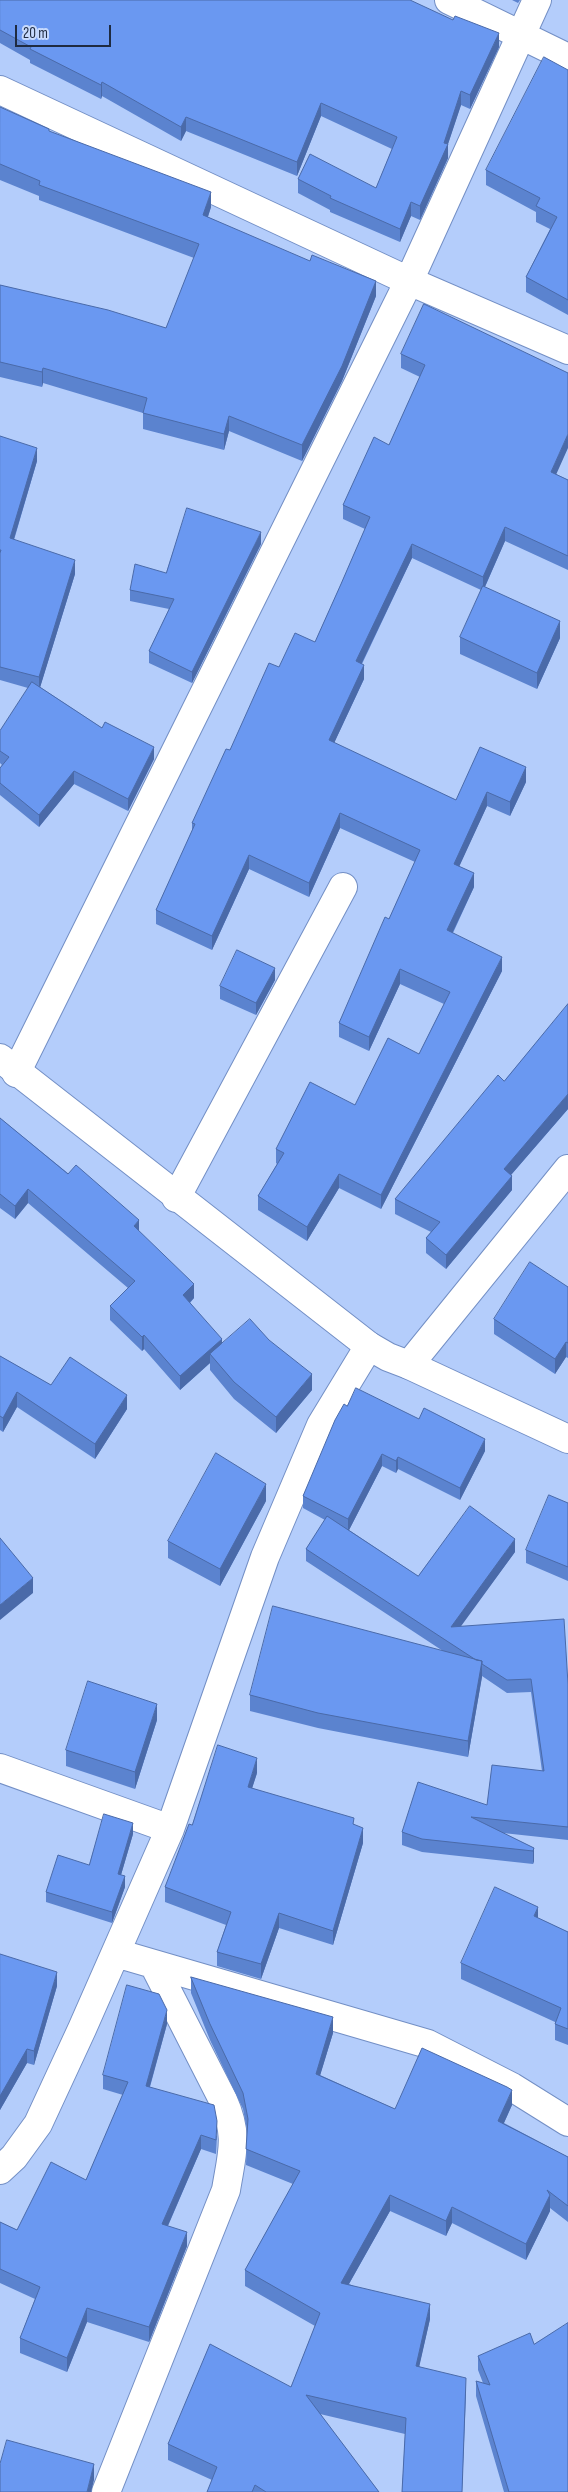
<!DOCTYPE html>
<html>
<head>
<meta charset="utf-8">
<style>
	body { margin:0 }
	#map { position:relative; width:568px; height:2492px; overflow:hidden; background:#b4cdfb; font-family:"Sofia Sans Condensed",sans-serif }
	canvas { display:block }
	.scale { position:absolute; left:15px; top:25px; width:96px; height:22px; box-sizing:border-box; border:2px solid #1f2b41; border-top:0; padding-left:6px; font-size:15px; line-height:18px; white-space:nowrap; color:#1f2b41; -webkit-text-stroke:4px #c7dafd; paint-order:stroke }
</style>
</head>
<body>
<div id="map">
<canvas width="568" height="2492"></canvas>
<div class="scale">20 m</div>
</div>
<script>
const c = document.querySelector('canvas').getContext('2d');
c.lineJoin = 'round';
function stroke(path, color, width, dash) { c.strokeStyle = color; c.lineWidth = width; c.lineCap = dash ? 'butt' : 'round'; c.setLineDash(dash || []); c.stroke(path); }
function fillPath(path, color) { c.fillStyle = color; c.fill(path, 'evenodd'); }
const minor = new Path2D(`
	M449,0L568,58
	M0,90L409,281L568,350
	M16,1073L409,281L537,0
	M176,1198L343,887
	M409,1365L568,1439
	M0,1768L170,1829
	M116,1953L428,2044L512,2087L568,2122
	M0,2170L14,2157L38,2124L82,2029L170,1829L265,1557L321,1425L369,1346
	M106,2492L226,2190C232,2153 239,2136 223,2100L154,1965`);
const secondary = new Path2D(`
	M0,1058L369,1346L388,1357L409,1365L568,1169`);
stroke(minor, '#738fc5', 30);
stroke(secondary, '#738fc5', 30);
stroke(minor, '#fff', 28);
stroke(secondary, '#fff', 28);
fillPath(new Path2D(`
	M0,0L499,47L470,109L461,105L448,144V158L420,220L411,216L400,242L330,212V210L298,193V179L376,188L392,149L321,116L297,176L186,131L181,141L102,96L101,99L30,63V60L0,43Z
	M512,0H520L518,3Z
	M568,70V315L526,292V277L550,229L536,222V212L486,185V170Z
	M0,107L49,132L211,207L208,217L376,296L342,381L302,461L229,431L224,450L143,429V413L43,383L42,387L0,377V285L166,328L194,258L39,200V196L0,180Z
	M424,304L556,474L568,480V570L505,541L485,587L560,638L537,689L460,654V637L481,590L412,558L362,664L364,679L334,743L456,800L526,782L510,816L487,806L459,866L474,887L453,933L502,971L381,1209L339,1188L307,1241L258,1210V1196L277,1164L276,1163V1149L355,1105L419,1054L444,1004L400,984L369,1051L339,1037V1023L389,919L415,862L340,828L309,897L249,869L212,950L156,924V910L192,831V823L230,750L279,667L315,642L341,584L365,529L343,519V505L389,445L420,377L401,368V354Z
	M0,436L37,461L14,540L75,574L40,687L102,728L154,759L128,811L74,784L39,827L0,795V768L2,765L0,763V731L28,688L0,680Z
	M261,544L192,683L149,663V651L169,609L130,601V590L166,573Z
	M275,980L256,1015L220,999V986Z
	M504,1081L568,1109L511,1175L512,1190L446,1269L426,1253V1238L431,1232L395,1214V1199Z
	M0,1118L139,1231L194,1298L190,1303L222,1344L312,1390L276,1433L234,1399L210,1370V1363L180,1390L144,1349L142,1351L110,1320V1306L128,1288L28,1203L15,1219L0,1208Z
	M568,1287V1358L566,1357L555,1374L494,1334V1319Z
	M0,1356L51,1385L127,1409L95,1459L17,1407L3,1432L0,1430Z
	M347,1406L485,1451L460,1500L398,1469L396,1473L382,1466L349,1530L418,1576L515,1552L460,1626L568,1684V1840L503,1833L534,1848V1861L533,1864L422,1852L402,1845V1832L487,1805L542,1771L531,1692L507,1693L482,1676L468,1757L318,1728L250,1711V1695L443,1651L306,1561V1549L325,1520L303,1508V1496Z
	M266,1501L220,1586L168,1558V1541Z
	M568,1503V1581L526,1563V1550Z
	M157,1720L135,1789L66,1766V1750Z
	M257,1773L252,1788L354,1824L363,1843L333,1945L279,1928L261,1979L217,1966V1952L226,1925L165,1902V1887L192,1825Z
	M133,1834L121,1875L125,1887L112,1923L46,1902V1892L89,1865Z
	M538,1918L568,1932V2045L555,2040V2022L461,1979V1963Z
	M0,1954L57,1986L34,2065L27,2063L0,2110Z
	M191,1977L333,2033L320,2075L395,2109L512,2105L504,2123L568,2157V2222L550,2208V2211L526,2260L452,2223L446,2236L390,2211L349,2284L430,2319L419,2366L466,2394L462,2492H402L405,2434L320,2414L379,2492H207L212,2480L168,2460V2444L291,2387L315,2326L245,2286V2270L293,2184L246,2165L247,2130L243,2109L210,2040L191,1993Z
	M167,2024L150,2087L217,2136L216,2154L201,2149L168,2226L187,2246L149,2342L87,2322L67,2372L20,2353V2338L35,2299L0,2283V2222L17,2230L86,2180L123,2095L103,2089V2075Z
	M478,2356L568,2492H504L476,2396V2381L483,2383L478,2370Z`), '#5b83cf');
fillPath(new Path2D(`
	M499,33V47L470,109V95Z
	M102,82V96L101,99V85Z
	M461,91V105L448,144V158L420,220V206L444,143Z
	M321,103V116L297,176V162Z
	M186,117V131L181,141V127Z
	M211,192V207L203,231V215Z
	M411,202V216L400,242V229Z
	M376,281V296L342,381L302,461V445Z
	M43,368V383L42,387V372Z
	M229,416V431L224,450V434Z
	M568,434V448L551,486V472Z
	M37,448V461L10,552V538Z
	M505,527V541L483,591V577Z
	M261,532V544L192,683V672Z
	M412,544V558L356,675V661Z
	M75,560V574L39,691V677Z
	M560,621V638L537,689V673Z
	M364,665V679L329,754V740Z
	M154,747V759L128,811V799Z
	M526,767V782L510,816V802Z
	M74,771V784L39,827V815Z
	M487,792V806L454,878V864Z
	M340,813V828L309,897V883Z
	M249,855V869L212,950V936Z
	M474,873V887L447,944V930Z
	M502,957V971L381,1209V1195Z
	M275,968V980L256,1015V1003Z
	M400,969V984L369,1051V1037Z
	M568,1094V1109L504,1183V1169Z
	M339,1174V1188L307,1241V1227Z
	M512,1176V1190L446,1269V1255Z
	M28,1189V1203L15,1219V1206Z
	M139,1220V1233L134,1226Z
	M194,1284V1298L183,1309V1295Z
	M144,1335V1349L142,1351V1337Z
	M222,1339V1352L210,1354V1363L180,1390V1376Z
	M566,1342V1357L555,1374V1359Z
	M312,1374V1390L276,1433V1417Z
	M17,1392V1407L3,1432V1418Z
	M127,1395V1409L95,1459V1444Z
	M485,1439V1451L460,1500V1488Z
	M382,1454V1466L348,1532V1519Z
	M398,1457V1469L396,1473V1461Z
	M266,1484V1501L220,1586V1569Z
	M515,1539V1552L451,1640V1627Z
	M33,1578V1593L0,1620V1605Z
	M482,1661V1677L468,1757V1741Z
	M157,1704V1720L135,1789V1772Z
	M257,1758V1773L248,1801V1787Z
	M133,1823V1834L118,1885V1874Z
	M363,1828V1843L333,1945V1931Z
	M534,1848V1861L533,1864V1851Z
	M125,1876V1887L112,1923V1912Z
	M538,1907V1923L534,1916Z
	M279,1913V1928L261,1979V1964Z
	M57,1972V1986L34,2065V2051Z
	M167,2010V2024L146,2100V2086Z
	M333,2017V2033L316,2089V2074Z
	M27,2049V2063L0,2110V2096Z
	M512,2090V2105L498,2136V2121Z
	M201,2135V2149L162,2239V2224Z
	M390,2195V2211L341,2298V2283Z
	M550,2195V2211L526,2260V2244Z
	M452,2207V2223L446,2236V2221Z
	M187,2232V2246L149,2342V2327Z
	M430,2304V2319L416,2381V2366Z
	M87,2308V2322L67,2372V2358Z
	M94,2464V2480L91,2492H87Z`), '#4a6aa9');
const building = new Path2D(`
	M0,0H410L453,20L455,16L499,33L470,95L461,91L444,143L448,144L420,206L411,202L400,229L330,198L331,196L298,179L310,154L376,188L397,137L321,103L297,162L186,117L181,127L102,82L101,85L30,49L31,47L0,30Z
	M544,57L568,70V300L526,277L557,217L536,206L540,198L486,170Z
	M0,107L49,129V131L211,192L203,215L310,261L312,255L376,281L342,366L302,445L229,416L224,434L143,413L147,398L43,368L42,372L0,362V285L108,310L166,328L199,244L39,185L40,181L0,164Z
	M424,304L568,373V434L551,472L568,480V556L505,527L483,577L412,544L356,661L364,665L329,740L456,800L480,747L526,767L510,802L487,792L454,864L474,873L447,930L502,957L381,1195L339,1174L307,1227L258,1196L284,1153L276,1149L310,1082L355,1105L388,1038L419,1054L450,992L400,969L369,1037L339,1023L385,917L389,919L420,850L340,813L309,883L249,855L212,936L156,910L195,824L192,823L226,749L230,750L269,663L279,667L295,633L315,642L341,584L370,517L343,505L374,437L389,445L425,365L401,354Z
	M0,436L37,448L10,538L75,560L39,677L0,667V553L1,550H0Z
	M187,508L261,532L192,672L149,651L174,599L130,590L135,564L166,573Z
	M483,586L560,621L537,673L460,637Z
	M32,682L102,728L105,722L154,747L128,799L74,771L39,815L0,783V768L9,757L0,751V731Z
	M237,950L275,968L256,1003L220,986Z
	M568,1004V1094L504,1169L512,1176L446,1255L426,1238L440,1222L395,1199L498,1075L504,1081Z
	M0,1118L68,1174L76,1165L139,1220L134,1226L194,1284L183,1295L222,1339L180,1376L144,1335L142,1337L110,1306L135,1281L28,1189L15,1206L0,1194Z
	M530,1262L568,1287V1343L566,1342L555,1359L494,1319Z
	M250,1319L269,1340L312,1374L276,1417L234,1382L210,1354Z
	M0,1356L51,1385L70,1357L127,1395L95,1444L17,1392L3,1418L0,1416Z
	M356,1388L419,1419L424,1408L485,1439L460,1488L398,1457L396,1461L382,1454L348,1519L303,1496L335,1420L344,1404L347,1406Z
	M216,1453L266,1484L220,1569L168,1541Z
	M549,1495L568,1503V1567L526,1550Z
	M470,1506L515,1539L451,1627L564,1619L568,1684V1827L471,1817L534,1848L533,1851L422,1839L402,1832L418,1782L487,1805L492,1765L544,1771L531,1679L507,1680L482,1664V1661L476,1660L306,1549L327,1516L418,1576Z
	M0,1538L33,1578L0,1605Z
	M273,1606L482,1661L468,1741L318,1713L250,1695Z
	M88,1681L157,1704L135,1772L66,1750Z
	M218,1745L257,1758L248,1787L354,1818L353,1824L363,1828L333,1931L279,1913L261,1964L217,1952L231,1912L165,1887L189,1824L192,1825Z
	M104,1814L133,1823L118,1874L125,1876L112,1912L46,1892L58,1855L89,1865Z
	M495,1887L538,1907L534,1916L568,1932V2029L555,2024L561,2008L461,1963Z
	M0,1954L57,1972L34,2051L27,2049L0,2096Z
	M191,1977L333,2017L316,2074L395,2109L422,2048L507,2087L512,2090L498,2121L568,2157V2206L547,2190L550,2195L526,2244L452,2207L446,2221L390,2195L341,2283L430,2304L416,2366L466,2378L462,2492H402L406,2418L306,2395L379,2492H266L255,2485L252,2492H207L217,2467L168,2444L210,2344L291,2387L320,2313L245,2270L300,2171L246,2149L248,2119L243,2093L210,2024Z
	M127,1985L159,1994L167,2010L146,2086L214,2105L217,2121L216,2140L201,2135L162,2224L187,2232L149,2327L87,2308L67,2358L20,2338L40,2287L0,2269V2222L17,2230L51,2162L86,2180L128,2082L103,2075Z
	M568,2323V2492H509L476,2381L490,2385L478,2356L530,2333L534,2344Z
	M7,2440L94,2464L87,2492H0V2464Z`);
fillPath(building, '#6a98f1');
stroke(building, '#4a6aa9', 1);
</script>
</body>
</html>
